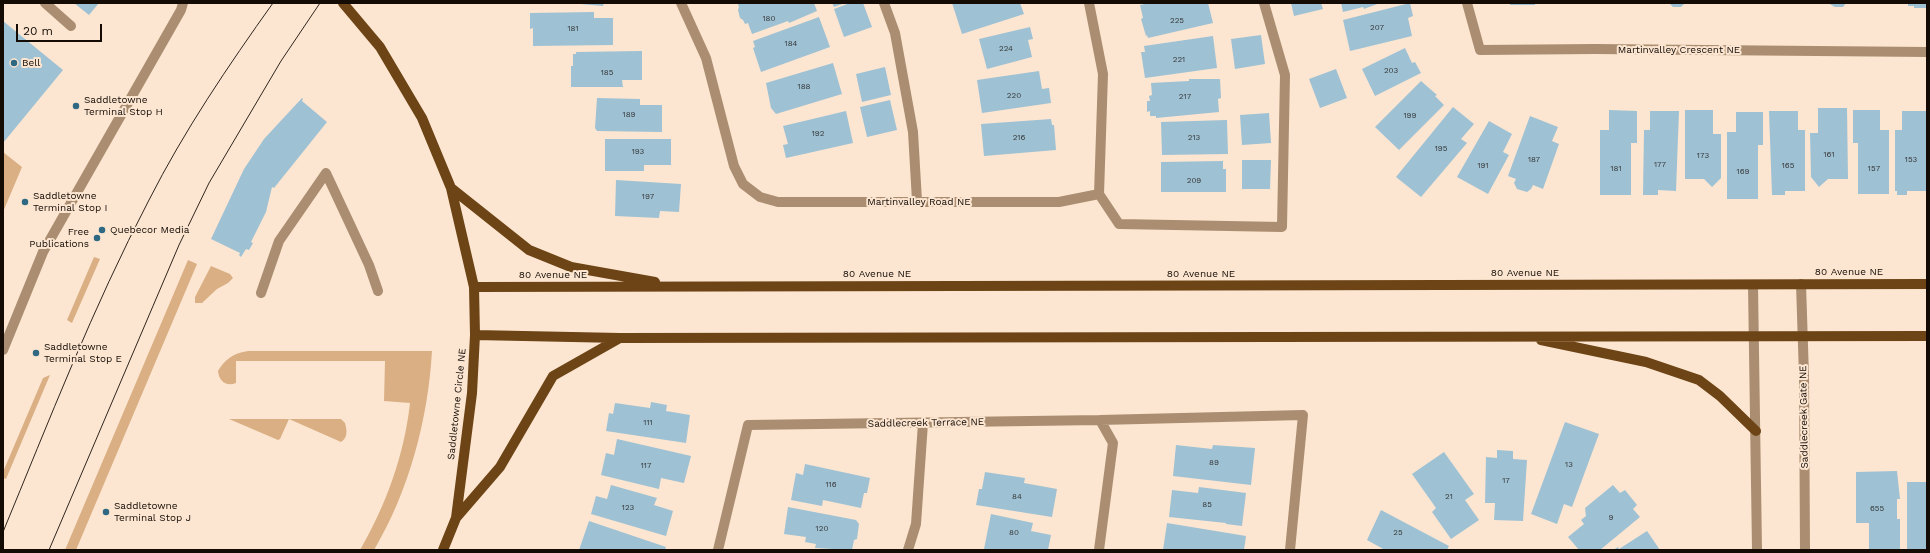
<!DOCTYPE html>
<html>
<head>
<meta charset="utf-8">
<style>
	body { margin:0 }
	#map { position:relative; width:1930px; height:553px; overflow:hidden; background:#fce6d1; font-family:"Work Sans",sans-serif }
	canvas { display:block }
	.frame { position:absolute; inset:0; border:4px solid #140b04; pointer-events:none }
	.scale { position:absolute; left:16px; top:24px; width:86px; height:18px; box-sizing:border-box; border:2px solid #140b04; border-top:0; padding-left:5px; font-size:12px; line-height:14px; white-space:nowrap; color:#140b04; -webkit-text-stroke:3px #fce6d1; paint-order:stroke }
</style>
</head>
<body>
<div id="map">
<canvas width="1930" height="553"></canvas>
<div class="frame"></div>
<div class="scale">20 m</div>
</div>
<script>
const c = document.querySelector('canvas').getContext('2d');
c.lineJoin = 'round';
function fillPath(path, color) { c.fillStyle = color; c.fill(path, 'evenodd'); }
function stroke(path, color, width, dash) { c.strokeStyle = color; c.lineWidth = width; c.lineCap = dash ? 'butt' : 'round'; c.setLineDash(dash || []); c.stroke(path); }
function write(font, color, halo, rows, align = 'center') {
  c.font = font + ' "Work Sans",sans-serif'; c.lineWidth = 4; c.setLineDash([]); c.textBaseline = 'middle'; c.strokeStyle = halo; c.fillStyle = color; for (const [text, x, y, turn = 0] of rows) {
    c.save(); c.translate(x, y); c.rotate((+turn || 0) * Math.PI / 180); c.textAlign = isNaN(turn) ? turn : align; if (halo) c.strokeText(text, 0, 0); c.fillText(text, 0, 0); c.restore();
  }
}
fillPath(new Path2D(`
	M3,152L22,167L3,212Z
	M94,257L100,259L72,323L67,320Z
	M188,260L197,264L76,550H65Z
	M211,266L230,274L233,278L228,283L217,289L202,303H195V297Z
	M248,351H432C428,420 409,491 374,550H360C386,505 404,456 410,403L384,401L385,361H236V383C226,387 219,381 218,371C225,359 234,353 248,351Z
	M50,375L6,479L3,478V472L43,378Z
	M229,419H341L345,423C347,430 348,438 341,442L289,419L280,439L278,440Z`), '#daaf84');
fillPath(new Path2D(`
	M74,3H99L89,15Z
	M569,3H604L603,6Z
	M742,3H814L817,11L789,23L788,21L752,34L748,23L745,24L743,20L740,18L738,10L739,7L738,4Z
	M832,3H845L834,7Z
	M850,3H863L872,27L844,37L834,9Z
	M952,3H1020L1024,14L962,34Z
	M1150,3H1208L1213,23L1148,38L1147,35L1146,36L1141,19L1143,18L1140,5Z
	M1291,3H1321L1323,9L1294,16Z
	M1341,3H1380L1364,9L1363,7L1343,12Z
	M1410,3L1413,16L1408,18L1412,36L1350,51L1343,20Z
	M1510,3H1535V5H1510Z
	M1669,3H1685L1681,7H1673Z
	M1713,3H1738V4H1713Z
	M1828,3H1846L1843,7H1835Z
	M1908,3H1927V8H1914V6H1908Z
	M594,12V18H613V45L533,46V28L530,29V13Z
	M819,17L830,47L761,72L753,48L755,47L753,41Z
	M3,21L63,70L3,143Z
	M1030,27L1033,39L1028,40L1032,57L987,69L979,39Z
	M1261,35L1265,64L1235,69L1231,39Z
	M1213,36L1217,68L1145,78L1141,52H1145L1144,46Z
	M1405,48L1412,63L1415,62L1421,73L1375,96L1362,69Z
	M642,51V80H622L623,87H571V66H573V54H576V52Z
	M833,63L842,94L776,114L771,108L766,83Z
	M885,67L891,95L862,102L856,74Z
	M1336,69L1347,98L1320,108L1309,79Z
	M1039,71L1042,89L1049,88L1051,103L982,113L977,80Z
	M1189,79H1220L1221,98L1218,99L1219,112L1156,118V116H1150V111L1147,112V101H1150L1149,96L1152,95L1151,83L1189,81Z
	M1421,81L1437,95L1435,96L1444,105L1399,150L1375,127Z
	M302,98L303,99L302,101L327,122L274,188L272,187L266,212L251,242L253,243L249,250L246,249L241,257L239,255L240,253L211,239L244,169L264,139Z
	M597,98L640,99V105H662V132L597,131L595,128Z
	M890,100L897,130L867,137L860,107Z
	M1453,107L1474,124L1461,139L1467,143L1421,197L1396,177Z
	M1818,108H1847L1848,179H1828L1819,187L1811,177L1810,133H1818Z
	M1609,110L1637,111V143H1631V195H1600V130H1609Z
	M1685,110H1713V134H1721V178L1712,187L1704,179H1685Z
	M1853,110H1880V130H1889V194H1858V143H1853Z
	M846,111L853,143L786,158L783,145L788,144L783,126Z
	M1650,111H1679L1676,191L1658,190V195H1643L1644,130H1650Z
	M1769,111H1798V130H1805V191H1785V195H1772Z
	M1902,111H1927V191H1907V195H1897V191H1895V130H1902Z
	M1736,112H1763V145H1758V199H1727V132H1736Z
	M1269,113L1271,143L1242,145L1240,115Z
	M1530,116L1558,127L1552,141L1559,144L1543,189L1533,185L1531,189L1527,192L1517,189L1514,183L1516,179L1508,176Z
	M1051,119L1052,125H1054L1056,150L984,156L981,124Z
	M1227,120L1228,154L1162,155L1161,122Z
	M1489,121L1512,134L1503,152L1509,155L1488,194L1457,177Z
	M605,139H671V165H644V171H605Z
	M1242,160H1271L1270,189H1242Z
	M1223,161V169H1226V192H1161V162Z
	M616,180L681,184L679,212L660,211L659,218L615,216Z
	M651,402L667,405L666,411L690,415L686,443L606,431L609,413L613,414L615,403L650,408Z
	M1565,422L1599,434L1572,507L1564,504L1557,524L1531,514Z
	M617,439L691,456L684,483L661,478L659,489L601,475L606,453L614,455Z
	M1176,445L1212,449L1213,445L1255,448L1251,485L1173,476Z
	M1497,450L1513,451V459L1527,460L1523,521L1494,520L1495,503H1485L1486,457L1497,458Z
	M1444,452L1474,494L1465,500L1479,520L1451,539L1432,512L1436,508L1412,474Z
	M805,464L870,478L867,493H864L861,508L823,500L822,506L791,500L796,473L803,475Z
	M1897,471L1900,499H1897V519H1900V550H1869V523H1856V472Z
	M985,472L1025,478L1024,483L1057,489L1052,517L976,505L979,489H982Z
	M1907,482H1927V550H1907Z
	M611,485L657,498L654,505L673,511L666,536L591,514L596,496L607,499Z
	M1613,485L1620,493L1625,490L1637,505L1633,509L1640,517L1600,550H1579L1568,537L1584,524L1581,520L1586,516L1585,508Z
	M1199,487L1246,493L1242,526L1226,524V523L1169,517L1172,490L1198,493Z
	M788,507L856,520L859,524L857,539L854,540L852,550L815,548L816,544L805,542L806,537L784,534Z
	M1381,510L1449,546L1447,550H1385L1367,540Z
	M991,514L1033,523L1031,531L1051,535L1048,550L984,549Z
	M589,521L666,547L665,550H579Z
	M1167,523L1246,536L1244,550H1163Z
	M1647,531L1660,550H1613L1618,547L1619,549Z`), '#9ec1d4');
stroke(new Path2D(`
	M45,3L71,26
	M681,3L706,58L734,166L743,184L760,197L778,202H1059L1099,194L1103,74L1089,3
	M884,3L895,33L913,132L917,201
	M1467,3L1480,50L1595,49L1927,52
	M1099,194L1119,224L1282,227L1285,75L1264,3
	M1801,284L1804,376L1805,550
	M1753,285L1757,550
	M261,293L279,241L326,173L369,265L378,291
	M3,350L43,252L181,10L183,3
	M1100,420L1303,415L1290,550
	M718,550L748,425L1100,420L1113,443L1099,550
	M908,550L916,524L923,423`), '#ab8e71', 10);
stroke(new Path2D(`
	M343,3L380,47L422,118L451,188L474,287L475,335L472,393L456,518L443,550
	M451,188L529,250L571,267L655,282
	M474,287L1927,284
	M475,335L620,338L1927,336
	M1541,340L1646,362L1699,380L1720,396L1756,431
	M456,518L500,467L553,376L620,338`), '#6c4415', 10);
stroke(new Path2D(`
	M3,532C49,421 93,307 149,200C184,131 228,66 273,3
	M49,550L179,245L209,183L281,61L320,3`), '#2f241c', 1);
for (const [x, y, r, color] of [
	[14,63,4,"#2f6882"],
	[76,106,4,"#2f6882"],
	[25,202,4,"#2f6882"],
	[102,230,4,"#2f6882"],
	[97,238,4,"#2f6882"],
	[36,353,4,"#2f6882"],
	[106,512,4,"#2f6882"]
]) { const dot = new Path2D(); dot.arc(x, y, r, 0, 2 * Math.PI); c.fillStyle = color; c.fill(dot); stroke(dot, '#fce6d1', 1.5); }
write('8px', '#363838', null, [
	["180",769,19],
	["225",1177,21],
	["207",1377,28],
	["181",573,29],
	["184",791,44],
	["224",1006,49],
	["221",1179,60],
	["203",1391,71],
	["185",607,73],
	["188",804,87],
	["220",1014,96],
	["217",1185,97],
	["189",629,115],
	["199",1410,116],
	["192",818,134],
	["216",1019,138],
	["213",1194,138],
	["195",1441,149],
	["193",638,152],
	["161",1829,155],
	["173",1703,156],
	["187",1534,160],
	["153",1911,160],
	["177",1660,165],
	["191",1483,166],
	["165",1788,166],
	["181",1616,169],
	["157",1874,169],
	["169",1743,172],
	["209",1194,181],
	["197",648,197],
	["111",648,423],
	["89",1214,463],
	["13",1569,465],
	["117",646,466],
	["17",1506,481],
	["116",831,485],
	["84",1017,497],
	["21",1449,497],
	["85",1207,505],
	["123",628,508],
	["655",1877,509],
	["9",1611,518],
	["120",822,529],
	["80",1014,533],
	["25",1398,533]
]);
write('10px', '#140b04', '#fce6d1', [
	["Martinvalley Crescent NE",1679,50],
	["Martinvalley Road NE",919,202],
	["80 Avenue NE",1849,272],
	["80 Avenue NE",1525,273],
	["80 Avenue NE",877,274],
	["80 Avenue NE",1201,274],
	["80 Avenue NE",553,275],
	["Saddletowne Circle NE",457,404,-84],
	["Saddlecreek Gate NE",1804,417,-91],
	["Saddlecreek Terrace NE",926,423,-1]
]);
write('10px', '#140b04', '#fce6d1', [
	["Bell",22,63],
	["Saddletowne",84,100],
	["Terminal Stop H",84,112],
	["Saddletowne",33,196],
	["Terminal Stop I",33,208],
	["Quebecor Media",110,230],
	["Free",89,232,"right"],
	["Publications",89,244,"right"],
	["Saddletowne",44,347],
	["Terminal Stop E",44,359],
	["Saddletowne",114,506],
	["Terminal Stop J",114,518]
], 'left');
</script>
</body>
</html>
